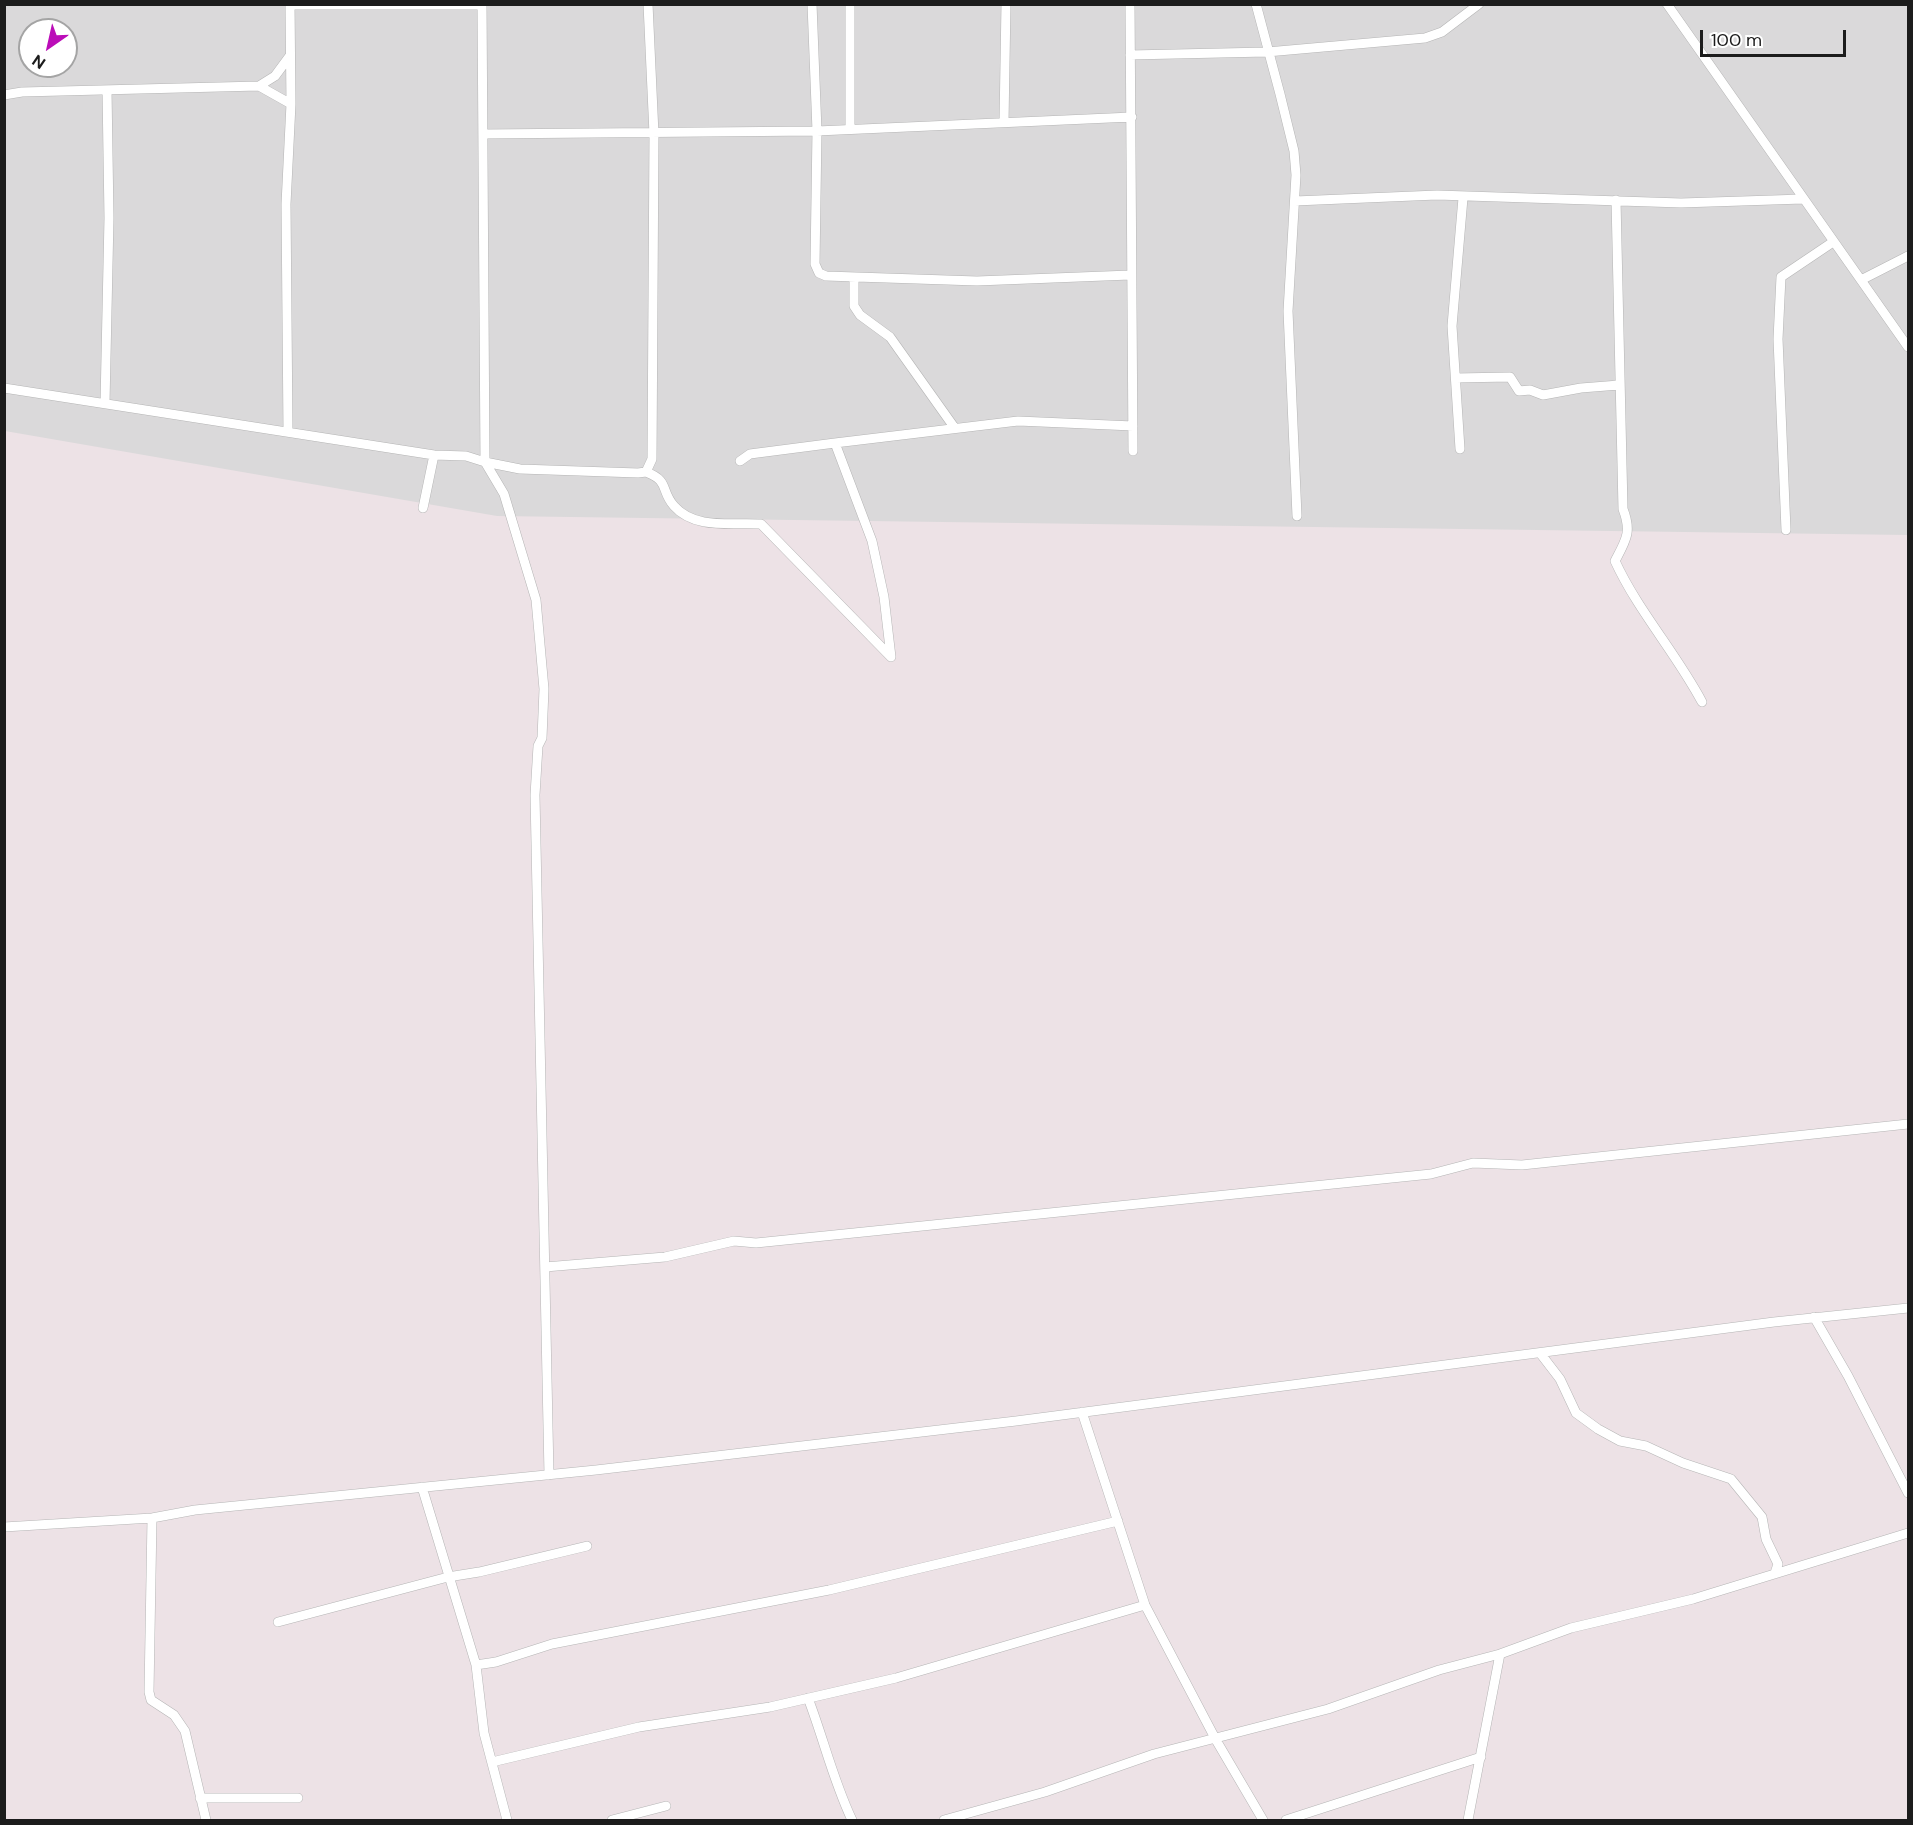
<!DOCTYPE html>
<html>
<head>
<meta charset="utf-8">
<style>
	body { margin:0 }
	#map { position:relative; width:1913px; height:1825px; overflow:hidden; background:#ede2e6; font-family:"DM Sans",sans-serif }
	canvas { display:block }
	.frame { position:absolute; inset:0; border:6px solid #1c1c1c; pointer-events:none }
	.north { position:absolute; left:18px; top:18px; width:60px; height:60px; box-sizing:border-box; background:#fff; border:2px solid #a4a4a4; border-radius:50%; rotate:214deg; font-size:16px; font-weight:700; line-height:24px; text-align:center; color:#1c1c1c }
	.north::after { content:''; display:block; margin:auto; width:21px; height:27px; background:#bb0db8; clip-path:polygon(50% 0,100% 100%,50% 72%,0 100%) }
	.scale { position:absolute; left:1700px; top:30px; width:146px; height:27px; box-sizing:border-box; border:3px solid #1c1c1c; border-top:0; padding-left:8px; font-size:18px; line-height:21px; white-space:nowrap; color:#1c1c1c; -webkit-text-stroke:4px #fff; paint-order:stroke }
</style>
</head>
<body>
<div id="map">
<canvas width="1913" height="1825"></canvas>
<div class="frame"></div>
<div class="north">N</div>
<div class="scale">100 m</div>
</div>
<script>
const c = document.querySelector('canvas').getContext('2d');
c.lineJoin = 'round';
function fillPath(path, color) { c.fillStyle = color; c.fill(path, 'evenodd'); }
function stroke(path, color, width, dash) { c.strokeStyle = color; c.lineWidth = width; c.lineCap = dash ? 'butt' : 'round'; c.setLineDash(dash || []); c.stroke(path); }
fillPath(new Path2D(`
	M4,5H1908V535L497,516L5,431ZM30,30H66V66H30Z`), '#dad9da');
const street = new Path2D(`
	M812,4L817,131L815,264L819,273L826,276L977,281L1130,275
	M850,4V129
	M1130,4L1133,451
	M1256,4L1280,94L1294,151L1296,175L1288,311L1297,516
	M1667,4L1908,347
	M290,5H482
	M1130,55L1267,52L1425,38L1442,32L1479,4
	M289,57L275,76L259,86L291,104
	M4,95L22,92L259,86
	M1004,122L1006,4
	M484,134L817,131L1132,117
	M1616,200L1623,509C1632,532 1626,540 1615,561C1638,611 1676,653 1702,702
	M1295,201L1437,195L1681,203L1803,199
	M854,277V306L860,315L890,337L954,427
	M1861,280L1908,256
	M1456,378L1510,377L1519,391L1530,390L1543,395L1581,388L1619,385
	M4,388L434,455L466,456L485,462L482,4
	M105,403L109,218L107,90
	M288,431L286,204L291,104L290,4
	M1460,449L1452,326L1463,198
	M740,461L750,454L835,443
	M646,472C670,481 660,490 674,506C695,530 732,522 761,524L891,657
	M423,508L434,455
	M1786,530L1778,339L1781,277L1833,242
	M891,657L884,597L872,541L835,443L1018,421L1133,426
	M545,1267L665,1257L734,1241L756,1243L1431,1174L1473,1163L1522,1165L1908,1124
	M1814,1317L1848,1376L1908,1493
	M1540,1353L1560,1379L1576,1413L1598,1429L1620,1441L1646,1446L1683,1463L1731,1479L1762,1517L1766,1539L1778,1564L1775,1573
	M1082,1412L1145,1605L1216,1740L1263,1820
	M549,1475L535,795L538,746L542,738L544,689L536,600L504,494L485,462L520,469L638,473L646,472L652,459L654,134L648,4
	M422,1487L476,1665L484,1733L507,1820
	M152,1518L149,1692L151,1700L174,1715L185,1731L206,1820
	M4,1527L152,1518L195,1510L596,1470L1016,1421L1774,1322L1908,1308
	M278,1622L448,1577L479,1572L587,1546
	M476,1665L496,1662L552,1644L829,1590L1118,1521
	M808,1698C824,1740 833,1780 852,1820
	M492,1762L639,1727L770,1707L896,1678L1145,1605
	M200,1798H298
	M612,1820L666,1806
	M944,1820L1045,1792L1154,1754L1328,1709L1439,1670L1500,1654L1571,1628L1693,1599L1908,1533
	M1286,1820L1481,1757
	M1468,1820L1500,1654`);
stroke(street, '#b5b5b5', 10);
stroke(street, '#fff', 9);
</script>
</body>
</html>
